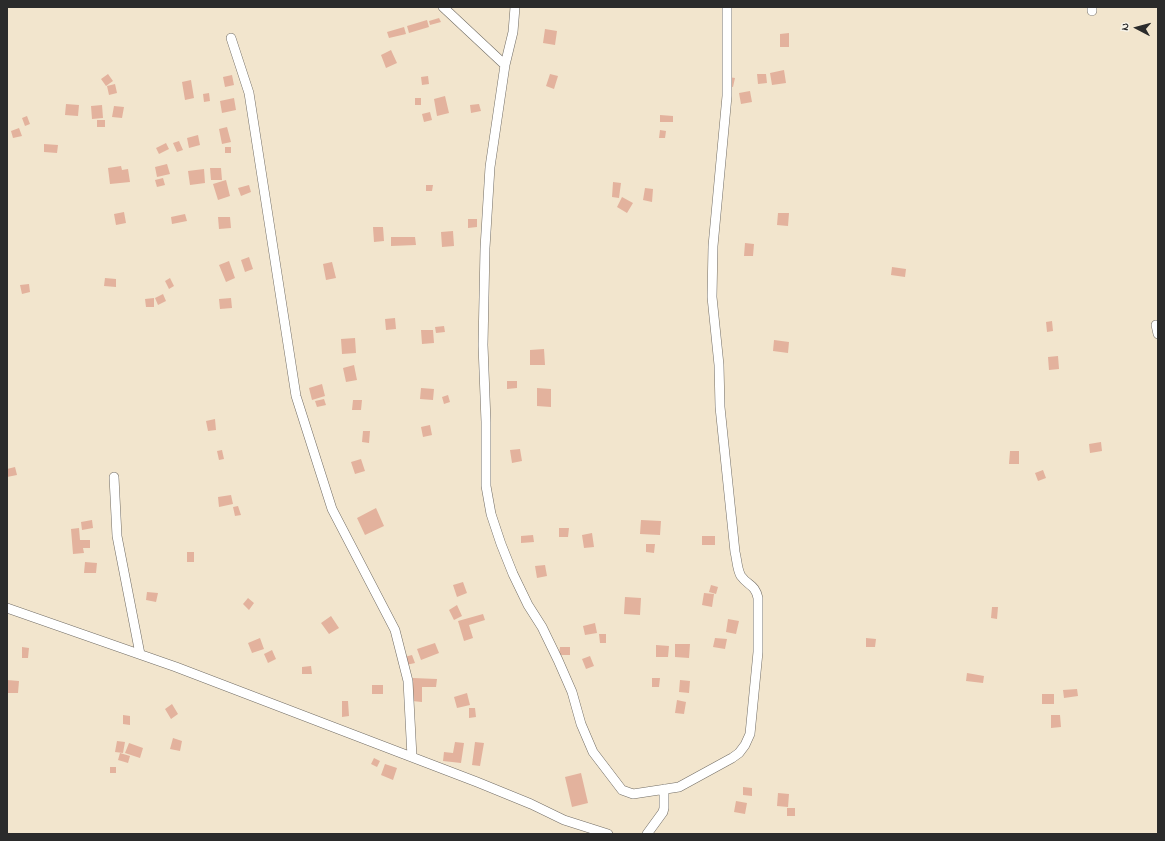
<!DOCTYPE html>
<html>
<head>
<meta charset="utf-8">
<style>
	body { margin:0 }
	#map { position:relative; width:1165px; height:841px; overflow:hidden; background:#f2e5cd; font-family:"Indie Flower",sans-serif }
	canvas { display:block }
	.frame { position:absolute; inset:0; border:8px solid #2b2b2b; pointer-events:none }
	.north { position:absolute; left:1117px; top:8px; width:40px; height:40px; -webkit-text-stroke:3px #f7f3e8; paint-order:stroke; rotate:276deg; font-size:11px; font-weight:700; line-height:16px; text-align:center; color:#2b2b2b }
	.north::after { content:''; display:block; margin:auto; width:14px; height:18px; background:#2b2b2b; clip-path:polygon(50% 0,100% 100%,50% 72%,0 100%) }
</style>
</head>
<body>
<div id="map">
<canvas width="1165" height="841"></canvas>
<div class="frame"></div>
<div class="north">N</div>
</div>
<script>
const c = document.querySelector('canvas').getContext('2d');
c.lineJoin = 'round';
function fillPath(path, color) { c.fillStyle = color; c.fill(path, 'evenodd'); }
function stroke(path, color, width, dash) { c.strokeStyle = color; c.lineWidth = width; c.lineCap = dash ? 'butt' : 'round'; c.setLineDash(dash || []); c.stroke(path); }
fillPath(new Path2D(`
	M439,18L441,22L430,25L429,21Z
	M427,20L429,27L409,33L407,26Z
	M404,27L406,34L389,38L387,32Z
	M545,29L557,31L555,45L543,43Z
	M789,33V47H780V34Z
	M391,50L397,63L386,68L381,55Z
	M784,70L786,83L772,85L770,73Z
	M108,74L113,81L106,86L101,79Z
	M550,74L558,76L554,89L546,86Z
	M757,74H766L767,83L758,84Z
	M232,75L234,85L225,87L223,77Z
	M428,76L429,84L422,85L421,77Z
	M728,77L735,78L733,87L727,86Z
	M191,80L194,98L185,100L182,82Z
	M115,84L117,93L109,95L107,86Z
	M750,91L752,102L741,104L739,93Z
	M209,93L210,101L204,102L203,94Z
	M445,96L449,113L437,116L434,99Z
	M234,98L236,110L222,113L220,101Z
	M415,98H421V105H415Z
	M66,104L79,105L78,116L65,115Z
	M479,104L481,111L471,113L470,105Z
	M102,105L103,118L92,119L91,106Z
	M114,106L124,107L122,118L112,117Z
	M430,112L432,120L424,122L422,114Z
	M660,115L673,116V122H660Z
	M27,116L30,124L25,126L22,118Z
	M97,120H105V127H97Z
	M227,127L231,142L222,144L219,129Z
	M19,128L22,136L13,138L11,131Z
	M660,130L666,131L665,138H659Z
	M198,135L200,145L189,148L187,138Z
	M179,141L183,150L177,152L173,143Z
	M166,143L169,149L159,154L156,148Z
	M44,144L58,145L57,153L44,152Z
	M225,147H231V153H225Z
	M167,164L170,174L157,177L155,167Z
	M121,166L122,170L128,169L130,182L110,184L108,168Z
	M210,168H221L222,180H211Z
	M204,169L205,183L190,185L188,171Z
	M163,178L165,185L157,187L155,180Z
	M226,180L230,196L218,200L213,184Z
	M613,182L621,183L619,198L612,197Z
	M249,185L251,192L241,196L238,188Z
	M426,185H433L432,191H426Z
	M645,188L653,189L652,202L643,200Z
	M622,197L633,203L627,213L617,207Z
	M124,212L126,223L116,225L114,214Z
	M778,213H789L788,226L777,225Z
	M185,214L187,221L172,224L171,217Z
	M218,217H230L231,228L219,229Z
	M468,219H477V227L468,228Z
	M373,227H383L384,241L374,242Z
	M453,231L454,246L442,247L441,232Z
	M391,237H415L416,245L391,246Z
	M745,243L754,244L753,256H744Z
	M249,257L253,269L245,272L241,260Z
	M229,261L235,278L226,282L219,265Z
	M332,262L336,278L326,280L323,264Z
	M892,267L906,269L905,277L891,275Z
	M105,278L116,279V287L104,286Z
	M170,278L174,286L169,289L165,281Z
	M29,284L30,292L22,294L20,285Z
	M163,294L166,301L158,305L155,298Z
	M154,298V307H146L145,299Z
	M231,298L232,308L220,309L219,299Z
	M395,318L396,329L386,330L385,319Z
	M1052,321L1053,331L1047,332L1046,322Z
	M444,326L445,332L436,333L435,327Z
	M421,330H433L434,343L422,344Z
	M355,338L356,353L342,354L341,339Z
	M774,340L789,342L788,353L773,351Z
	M544,349L545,365H530V350Z
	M1058,356L1059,369L1049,370L1048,357Z
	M354,365L357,380L346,382L343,368Z
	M507,381H517V388L507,389Z
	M322,384L325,396L312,400L309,388Z
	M421,388L434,389L433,400L420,399Z
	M537,388L551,389V407L537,406Z
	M448,395L450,402L444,404L442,397Z
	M324,399L326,405L317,407L315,401Z
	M353,400H362L361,410H352Z
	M215,419L216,430L208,431L206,421Z
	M430,425L432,435L423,437L421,427Z
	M363,431H370L369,443L362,442Z
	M1101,442L1102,451L1090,453L1089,444Z
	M520,449L522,461L512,463L510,450Z
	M222,450L224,459L219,460L217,451Z
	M1010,451H1019V464H1009Z
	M361,459L365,471L355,474L351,462Z
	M15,467L17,475L7,477V469Z
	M1043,470L1046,478L1038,481L1035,473Z
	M231,495L233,504L219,507L218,497Z
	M238,506L241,515L235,516L233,507Z
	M376,508L384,526L365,535L357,518Z
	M92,520L93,528L82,530L81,522Z
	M641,520L661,521L660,535L640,534Z
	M79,528L80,540H90V548H83L84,553L73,554L71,529Z
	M559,528H569L568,537H559Z
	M592,533L594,547L584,548L582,535Z
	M533,535L534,542L521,543V536Z
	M702,536H715V545H702Z
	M646,544H655L654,553L646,552Z
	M187,552H194V562H187Z
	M85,562L97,563L96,573H84Z
	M545,565L547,576L537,578L535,566Z
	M463,582L467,593L457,597L453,585Z
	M711,585L718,587L716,594L709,592Z
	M147,592L158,593L156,602L146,600Z
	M704,593L714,594L712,607L702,605Z
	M625,597L641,598L640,615L624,614Z
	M248,598L254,603L249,610L243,604Z
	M457,605L462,616L454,620L449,610Z
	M992,607H998L997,619L991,618Z
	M483,614L485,620L469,625L473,638L464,641L458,621Z
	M331,616L339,628L329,634L321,623Z
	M728,619L739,621L736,634L726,632Z
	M595,623L597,633L585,635L583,626Z
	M599,634H606V643H600Z
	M260,638L264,649L252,653L248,643Z
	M715,638L727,639L725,649L713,647Z
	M866,638L876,639L875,647H866Z
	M435,643L439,653L421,660L417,649Z
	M675,644H690L689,658L675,657Z
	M656,645L669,646L668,657H656Z
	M22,647L29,648L28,658H22Z
	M560,647H570V655H559Z
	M272,650L276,659L268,663L264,654Z
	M412,655L415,663L406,665L404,657Z
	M590,656L594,666L586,669L582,659Z
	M311,666L312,674H302V667Z
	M967,673L984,676L983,683L966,681Z
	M413,678L437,679L436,687H422V702L412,701Z
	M652,678H660L659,687H652Z
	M7,680L19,681L18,693H7Z
	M680,680L690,681L689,693L679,692Z
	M372,685H383V694H372Z
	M1077,689L1078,696L1064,698L1063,690Z
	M467,693L470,705L457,708L454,697Z
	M1042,694H1054V704H1042Z
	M677,700L686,702L684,714L675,713Z
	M342,701H348L349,716L342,717Z
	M172,704L178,714L171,719L165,709Z
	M469,708H475L476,717L469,718Z
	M123,715L130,716V725L123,724Z
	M1051,715H1060L1061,727L1051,728Z
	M173,738L182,741L180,751L170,749Z
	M117,741L125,742L123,753L115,752Z
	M455,742L464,743L461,763L443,761L444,752L453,753Z
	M475,742L484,743L480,766L472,765Z
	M129,743L143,748L140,758L125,753Z
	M120,753L130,756L128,763L118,760Z
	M374,758L380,761L377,767L371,764Z
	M385,764L397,768L393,780L381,775Z
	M110,767H116V773H110Z
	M581,773L588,803L572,807L565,777Z
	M743,787L752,788V796L743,795Z
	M778,793L789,794L788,807L777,806Z
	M736,801L747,803L745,814L734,812Z
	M787,808H795V816H787Z`), '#e3b29d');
const street = new Path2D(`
	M443,7L505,65
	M515,7L513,32L505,65L490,167L485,248L483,345L486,422V486L491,514L501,544L513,574L528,605L542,627L558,660L572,692L581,724L593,752L622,790L633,794L679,787L732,758L739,753L745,745L750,734L758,652V598C755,584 748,586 741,576C737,570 737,559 735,552L720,407L719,365L712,297L713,246L727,96V7
	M1092,7V11
	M231,38L249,93L296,396L332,509L395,630L408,681L412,757
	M1156,325L1158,334
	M114,477L117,536L140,654
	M7,608L176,667L477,782L531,804L564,820L608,834
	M647,834L663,812L664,808V789`);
stroke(street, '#716c64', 10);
stroke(street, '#fff', 9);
</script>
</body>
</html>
